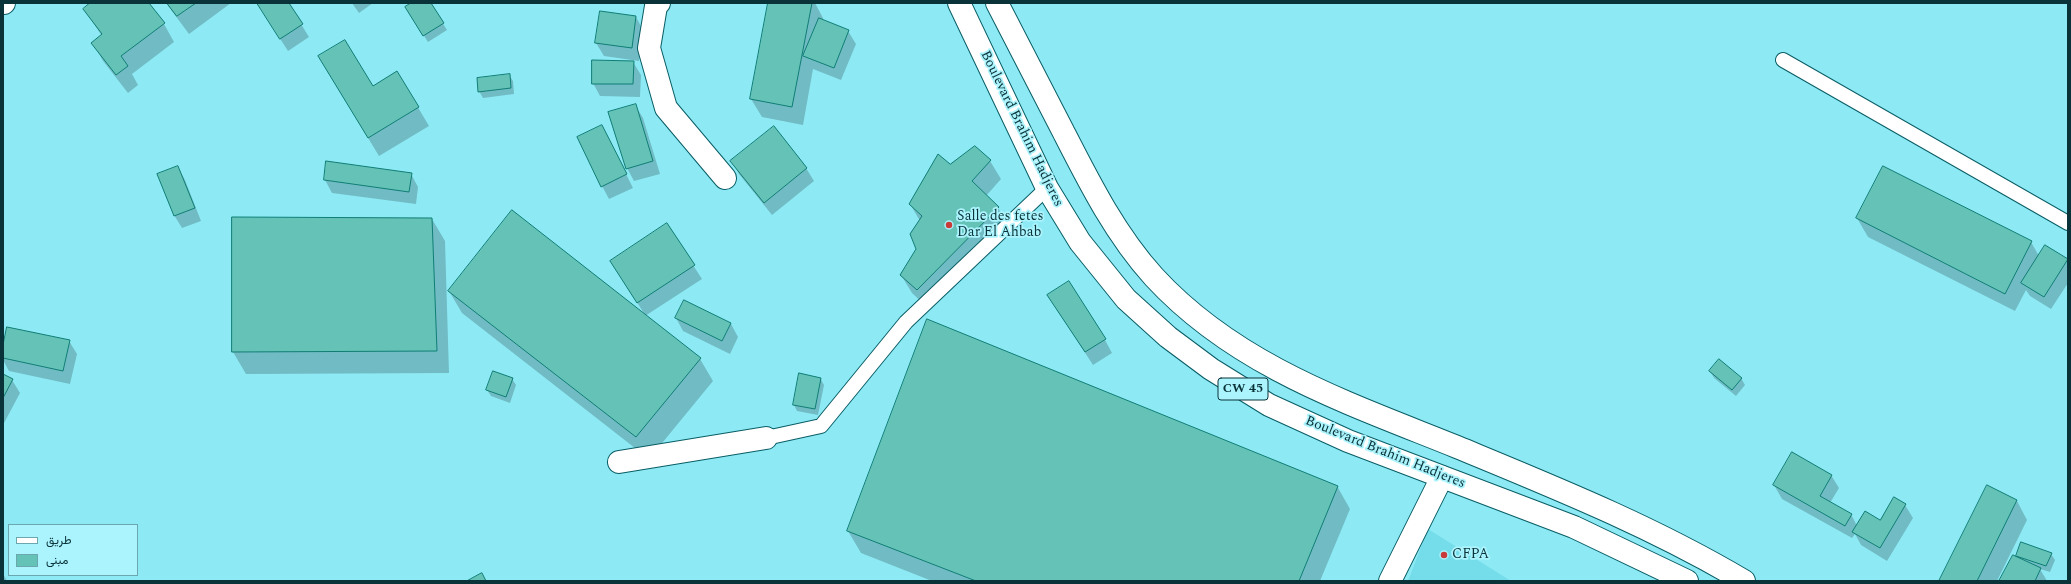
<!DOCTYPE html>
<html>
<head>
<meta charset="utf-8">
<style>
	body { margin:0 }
	#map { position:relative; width:2071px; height:584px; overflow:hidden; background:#8deaf5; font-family:Spectral,Vazirmatn,serif }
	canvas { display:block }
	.frame { position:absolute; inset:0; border:4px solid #093338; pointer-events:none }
	.legend { position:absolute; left:8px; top:524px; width:130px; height:52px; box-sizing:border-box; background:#acf4fd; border:1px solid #6ba7ae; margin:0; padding:5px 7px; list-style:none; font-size:12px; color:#093338 }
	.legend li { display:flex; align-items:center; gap:8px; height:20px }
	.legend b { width:20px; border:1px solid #6ba7ae }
</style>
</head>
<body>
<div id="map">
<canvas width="2071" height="584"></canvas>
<div class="frame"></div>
<ul class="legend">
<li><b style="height:5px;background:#fff"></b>طريق</li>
<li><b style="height:11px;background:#65c2b7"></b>مبنى</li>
</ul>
</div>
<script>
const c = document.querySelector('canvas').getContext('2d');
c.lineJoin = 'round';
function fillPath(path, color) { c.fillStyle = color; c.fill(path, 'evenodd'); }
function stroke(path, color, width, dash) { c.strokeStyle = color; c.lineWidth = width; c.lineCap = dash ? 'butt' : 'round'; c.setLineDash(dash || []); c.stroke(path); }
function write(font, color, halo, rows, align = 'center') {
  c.font = font + ' Spectral,serif'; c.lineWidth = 3.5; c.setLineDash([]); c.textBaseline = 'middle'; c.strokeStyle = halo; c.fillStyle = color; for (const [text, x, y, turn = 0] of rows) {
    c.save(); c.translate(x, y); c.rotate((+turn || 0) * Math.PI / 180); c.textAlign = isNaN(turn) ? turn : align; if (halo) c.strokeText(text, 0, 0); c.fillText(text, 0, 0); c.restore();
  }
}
fillPath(new Path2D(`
	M1428,529L1511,581H1408Z`), '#75ddea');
fillPath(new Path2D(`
	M92,3H148L164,24L174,42L132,74L138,85L128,93L103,61L93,43L102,36L84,9Z
	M166,3H231L189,34Z
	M257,3H288L309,37L288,51Z
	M352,3H373L359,13Z
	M413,3H430L447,30L428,42L410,14Z
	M769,3H815L823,18V21L848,31L856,44L841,80L813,69L803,125L762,117L751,99Z
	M636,17L643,30L639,61L604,56L596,43Z
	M633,62L641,75L640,97L600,96L593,83Z
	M397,72L429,126L379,156L330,75L373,87Z
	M509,75L513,81L514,94L483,98L479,91Z
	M635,105L643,118L660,174L634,181L627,168Z
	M602,126L633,188L609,199L602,186Z
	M975,147L990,161L1001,179L986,196L998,208L1009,226L928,308L912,293L901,275L918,249L920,221L910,204Z
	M732,161L806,168L814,181L772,215L739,174Z
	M327,162L411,174L418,187L416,204L332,193L325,180Z
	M178,167L185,180L201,221L182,228L174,215Z
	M1857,218L2031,242L2039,256L2067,260L2068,283L2051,309L2030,296L2026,290L2015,311L1868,237Z
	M432,219L445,241L449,373L246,374L233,352Z
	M667,225L702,279L645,316L700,359L713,381L649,459L462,313L449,291L645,315L611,261Z
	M1056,308L1105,340L1112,353L1093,365Z
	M676,318L731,324L738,337L730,354L683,331Z
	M69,341L77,354L70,384L9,371L3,360V350Z
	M1710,371L1741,378L1745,385L1736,396L1714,378Z
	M3,375L12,380L20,393L3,425Z
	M820,378L824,385L818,415L797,411L794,405Z
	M512,379L516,385L510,403L491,396L487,390Z
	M1831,475L1839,488L1830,503L1851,514L1857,526L1880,521L1905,505L1913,518L1887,561L1861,545L1855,534L1852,538L1782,499L1774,485Z
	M1337,486L1350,509L1320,581H932L861,553L848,531Z
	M1987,486L2017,501L2027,520L1997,581H1940Z
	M2051,554L2055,560L2050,572L2040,569L2047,581H2000L2019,559L2017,556Z
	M3,574L7,581H3Z`), '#0003');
const building = new Path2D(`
	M90,3H149L165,23L121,56L128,66L116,75L91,43L102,34L83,9Z
	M167,3H196L177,16Z
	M257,3H289L303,24L280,39Z
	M411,3H431L444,23L423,36L405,7Z
	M768,3H812L792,107L750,99Z
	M600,11L636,16L632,48L595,43Z
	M819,18L849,30L834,68L803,56Z
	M345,40L373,86L397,71L419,107L368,138L318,56Z
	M592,60L634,61L633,84H592Z
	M510,74L511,88L478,92L477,78Z
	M636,104L653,161L626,169L608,112Z
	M602,125L627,174L601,187L577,137Z
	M774,126L807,168L764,203L730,161Z
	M975,146L991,160L972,181L999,207L917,290L900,275L916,249L910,234L922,216L909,204L938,154L950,164Z
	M326,161L412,173L409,192L324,180Z
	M178,166L195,208L174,216L157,174Z
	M1883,166L2032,241L2005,294L1856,218Z
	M512,210L701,358L636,437L448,291Z
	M232,217L432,218L437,351L232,352Z
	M667,223L695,265L637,303L610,261Z
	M2045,245L2068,259L2044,297L2021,283Z
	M1069,281L1106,339L1085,352L1047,295Z
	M684,300L731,323L722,341L675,318Z
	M927,319L1338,486L1299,581H976L847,531Z
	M7,327L70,340L63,371L3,358V345Z
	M1719,359L1742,378L1732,390L1709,371Z
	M493,371L513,378L506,397L486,390Z
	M799,373L821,378L815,409L793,405Z
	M3,374L13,379L3,398Z
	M1792,452L1832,475L1820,496L1852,514L1845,526L1773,485Z
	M1987,485L2017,500L1977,581H1939Z
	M1894,497L1906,504L1880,548L1852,532L1865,511L1880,520Z
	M2021,542L2052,553L2046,566L2016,556Z
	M2013,555L2041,568L2035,581H1999Z
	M482,573L486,581H467Z`);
fillPath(building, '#65c2b7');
stroke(building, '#107d74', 1);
const service = new Path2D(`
	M1783,60L2068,223
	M766,438L821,426L906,322L1047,188`);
const minor = new Path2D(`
	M3,3H4
	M659,3L656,6L649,48L666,108L725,178
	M619,462L766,438
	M1390,581L1442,477`);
const primary = new Path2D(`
	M959,3L1047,188L1080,242L1126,299L1168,337L1211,369L1269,405L1348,441L1574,527L1687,581
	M997,3C1019,46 1041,88 1063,131C1089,182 1115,234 1154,277C1236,366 1348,403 1457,447C1556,488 1651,526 1744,581`);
stroke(service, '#095d65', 16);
stroke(minor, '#095d65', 24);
stroke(primary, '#095d65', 24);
stroke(service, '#fff', 14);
stroke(minor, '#fff', 22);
stroke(primary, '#fff', 22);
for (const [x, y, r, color] of [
	[949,225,4,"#c93b38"],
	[1444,555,4,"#c93b38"]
]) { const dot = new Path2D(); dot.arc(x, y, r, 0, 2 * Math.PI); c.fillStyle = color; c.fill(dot); stroke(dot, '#acf4fd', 1.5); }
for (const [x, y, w] of [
	[1243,389,50]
]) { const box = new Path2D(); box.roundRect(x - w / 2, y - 11, w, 22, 3); c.fillStyle = '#acf4fd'; c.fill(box); stroke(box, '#093338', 1); }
write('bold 13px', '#093338', null, [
	["CW 45",1243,389]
]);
write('14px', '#093338', '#acf4fd', [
	["Boulevard Brahim Hadjeres",1021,129,64],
	["Boulevard Brahim Hadjeres",1385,453,22]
]);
write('14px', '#093338', '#acf4fd', [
	["Salle des fetes",957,217],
	["Dar El Ahbab",957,233],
	["CFPA",1452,555]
], 'left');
</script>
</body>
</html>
